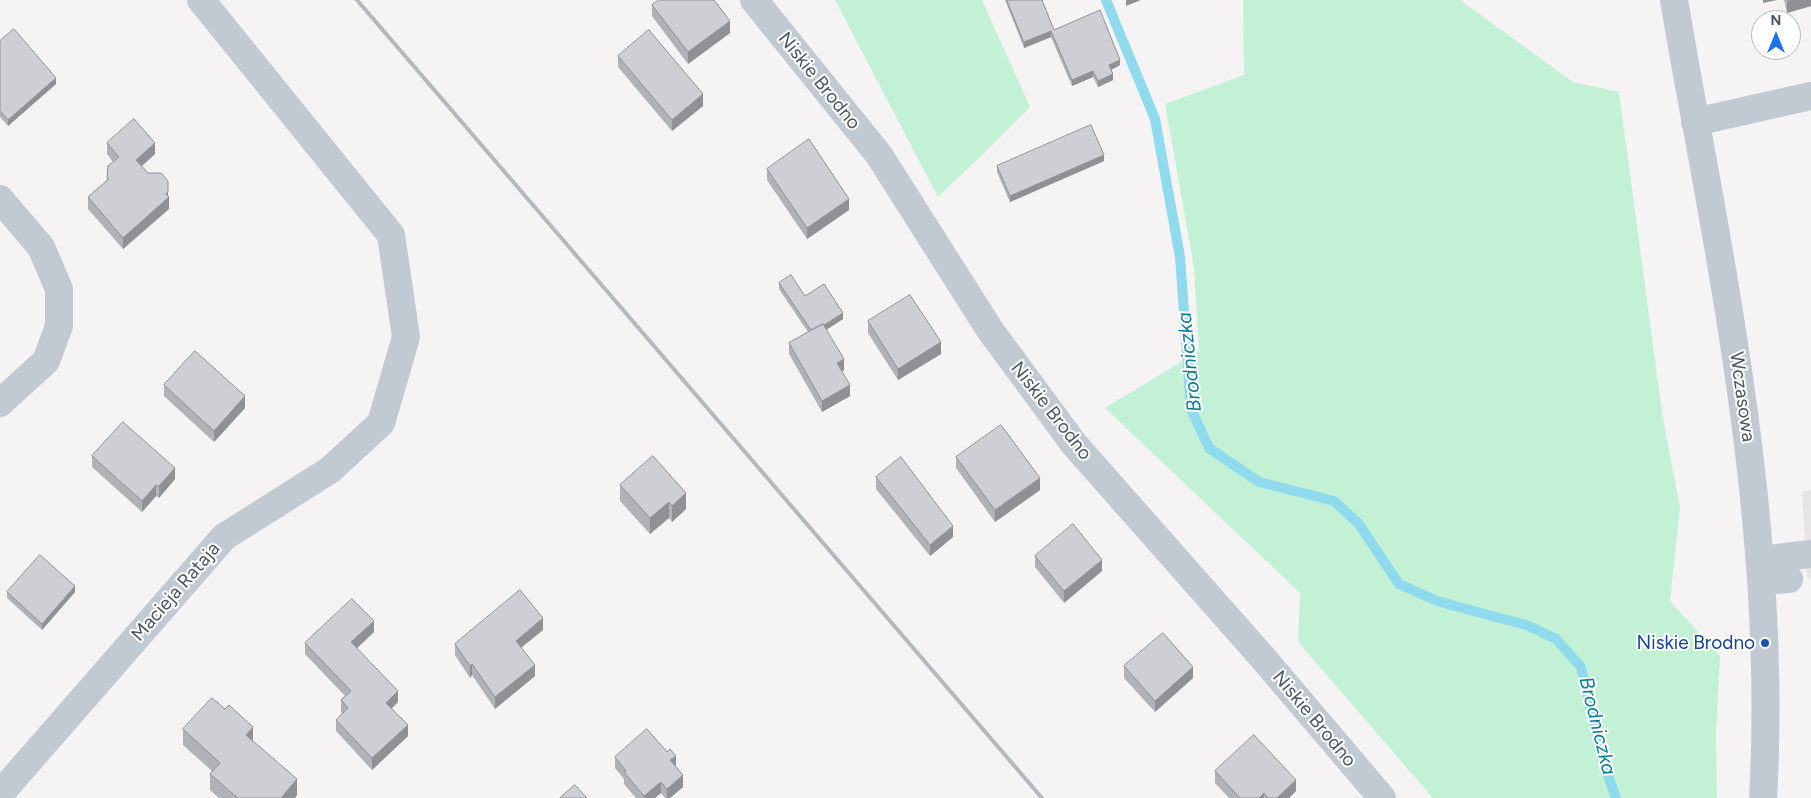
<!DOCTYPE html>
<html>
<head>
<meta charset="utf-8">
<style>
	body { margin:0 }
	#map { position:relative; width:1811px; height:798px; overflow:hidden; background:#f5f3f3; font-family:Figtree,sans-serif }
	canvas { display:block }
	.north { position:absolute; left:1751px; top:10px; width:50px; height:50px; box-sizing:border-box; background:#fff; border:1px solid #b7bbc0; border-radius:50%; rotate:0deg; font-size:14px; font-weight:700; line-height:20px; text-align:center; color:#4a5661 }
	.north::after { content:''; display:block; margin:auto; width:18px; height:22px; background:#1a73e8; clip-path:polygon(50% 0,100% 100%,50% 72%,0 100%) }
</style>
</head>
<body>
<div id="map">
<canvas width="1811" height="798"></canvas>
<div class="north">N</div>
</div>
<script>
const c = document.querySelector('canvas').getContext('2d');
c.lineJoin = 'round';
function fillPath(path, color) { c.fillStyle = color; c.fill(path, 'evenodd'); }
function stroke(path, color, width, dash) { c.strokeStyle = color; c.lineWidth = width; c.lineCap = dash ? 'butt' : 'round'; c.setLineDash(dash || []); c.stroke(path); }
function write(font, color, halo, rows, align = 'center') {
  c.font = font + ' Figtree,sans-serif'; c.lineWidth = 4; c.setLineDash([]); c.textBaseline = 'middle'; c.strokeStyle = halo; c.fillStyle = color; for (const [text, x, y, turn = 0] of rows) {
    c.save(); c.translate(x, y); c.rotate((+turn || 0) * Math.PI / 180); c.textAlign = isNaN(turn) ? turn : align; if (halo) c.strokeText(text, 0, 0); c.fillText(text, 0, 0); c.restore();
  }
}
fillPath(new Path2D(`
	M1811,490V580L1807,576L1802,492Z`), '#e6e4e5');
fillPath(new Path2D(`
	M835,0H982L1030,107L982,155L938,197Z
	M1243,0H1460L1573,82L1619,92L1663,419L1680,507L1670,601L1720,656L1716,732L1717,798H1433L1298,642L1300,593L1105,408L1199,351L1194,268L1165,104L1244,75Z`), '#c3f1d5');
stroke(new Path2D(`
	M1106,0L1155,119L1180,257L1191,409L1209,448L1259,482L1334,501L1359,524L1399,584L1437,601L1529,626L1556,639L1581,667L1602,759L1616,798`), '#90daee', 10);
stroke(new Path2D(`
	M754,0L879,155L990,330L1074,444L1263,658L1382,798
	M1674,0C1681,41 1688,82 1696,123C1737,347 1776,570 1763,798
	M1695,122L1811,96
	M0,199L41,247L59,289V326L46,361L0,403
	M1760,560L1811,554
	M1762,581L1789,579
	M0,794L224,537L330,470L381,423L406,337L391,235L201,0`), '#c1cad2', 28);
stroke(new Path2D(`
	M357,0L1042,798`), '#b5b8bd', 4);
fillPath(new Path2D(`
	M1005,0H1042L1054,30L1120,65L1111,70L1113,80L1098,87L1093,77L1072,86L1051,37L1024,48Z
	M1784,0H1811V6L1787,13Z
	M652,5L730,33L688,64L652,16Z
	M0,41L56,84L8,126L0,117Z
	M618,56L703,106L672,131L618,67Z
	M107,143L155,154L142,166L168,196L169,209L123,249L88,209V197L107,180L108,166L113,162L107,154Z
	M1104,161L1010,202L997,172V166Z
	M767,169L849,210L807,239L767,180Z
	M779,283L805,296L843,319L826,330L844,370L842,371L850,396L822,412L789,354V343L808,332L779,289Z
	M868,321L941,354L898,380L868,333Z
	M164,385L245,408L214,442L164,396Z
	M92,456L175,479L159,498L156,496L142,512L92,467Z
	M956,457L1040,490L995,522L956,468Z
	M876,477L953,537L930,556L876,489Z
	M620,485L686,493V509L672,522L669,518L650,534L620,501Z
	M1035,556L1102,571L1064,603L1035,567Z
	M7,592H75L42,630L7,598Z
	M543,630L521,647L535,676L495,709L472,675L470,678L455,655V644Z
	M374,632L356,648L398,702L392,708L408,736L372,770L336,731V720L342,713L341,712V700L345,696L305,654V643Z
	M1124,666L1193,678L1155,712L1124,678Z
	M183,729L253,741L297,795L295,798H219L210,790V774L212,771L183,745Z
	M615,757L683,787L670,798H665L661,793L655,798H636L624,784V779L615,768Z
	M1215,771L1296,791L1289,798H1229L1215,783Z`), '#b0b2b7');
fillPath(new Path2D(`
	M1126,0H1141L1126,6Z
	M1763,0H1777L1763,3Z
	M1792,0H1811V6L1787,13V1Z
	M730,21V33L688,64V52Z
	M1051,31V37L1024,48V42Z
	M1120,60V65L1109,71V65Z
	M1093,71V77L1072,86V80Z
	M1113,74V80L1098,87V81Z
	M56,78V84L8,126V120Z
	M703,94V106L672,131V120Z
	M155,143V154L136,171V160Z
	M1104,155V161L1010,202V196Z
	M168,181V198L169,197V209L123,249V238Z
	M849,199V210L807,239V228Z
	M843,313V319L812,339V333Z
	M941,342V354L898,380V369Z
	M844,359V370L837,374V363Z
	M850,385V396L822,412V401Z
	M245,396V408L214,442V431Z
	M175,468V479L159,498V486Z
	M1040,478V490L995,522V510Z
	M156,485V496L142,512V501Z
	M686,493V509L672,522V506Z
	M669,502V518L650,534V518Z
	M953,526V537L930,556V545Z
	M1102,560V571L1064,603V591Z
	M75,586V592L42,630V624Z
	M543,618V630L516,652V641Z
	M374,621V632L351,654V642Z
	M472,664V675L470,678V666Z
	M535,665V676L495,709V697Z
	M1193,667V678L1155,712V701Z
	M398,691V702L386,714V703Z
	M408,725V736L372,770V758Z
	M253,727V743L246,735Z
	M676,756V767L670,760Z
	M683,775V787L670,798H667V789Z
	M297,779V795L295,798H281Z
	M1296,780V791L1289,798H1277Z
	M661,782V793L655,798H644V796Z
	M1264,793V798H1259Z`), '#909195');
const building = new Path2D(`
	M659,0H714L730,21L688,52L652,5Z
	M1007,0H1042L1054,30L1100,10L1120,60L1109,65L1113,74L1098,81L1093,71L1072,80L1051,31L1024,42Z
	M14,29L56,78L8,120L0,111V41Z
	M649,30L703,94L672,120L618,56Z
	M134,119L155,143L136,160L148,173H161L168,181V192L166,194L169,197L123,238L88,197L109,179L107,178L108,166L119,157L107,143Z
	M1091,125L1104,155L1010,196L997,166Z
	M809,139L849,199L807,228L767,169Z
	M791,275L805,296L824,284L843,313L824,325L823,324L811,330L779,283Z
	M910,295L941,342L898,369L868,321Z
	M823,324L844,359L837,363L850,385L822,401L789,343Z
	M195,351L245,396L214,431L164,385Z
	M123,422L175,468L159,486L156,485L142,501L92,456Z
	M1001,425L1040,478L995,510L956,457Z
	M653,456L686,493L672,506L669,502L650,518L620,485Z
	M901,457L953,526L930,545L876,477Z
	M1073,524L1102,560L1064,591L1035,556Z
	M40,555L75,586L42,624L7,592Z
	M520,590L543,618L516,641L535,665L495,697L472,664L470,666L455,644Z
	M352,599L374,621L351,642L398,691L386,703L408,725L372,758L336,720L348,708L341,700L351,691L305,643Z
	M1163,633L1193,667L1155,701L1124,666Z
	M212,698L225,709L229,705L253,727L246,735L297,779L281,798H238L210,774L220,763L183,729Z
	M647,729L667,752L670,749L676,756L670,760L683,775L667,789L661,782L644,796L624,772L626,771L615,757Z
	M1254,735L1296,780L1277,798H1268L1264,793L1259,798H1240L1215,771Z
	M575,785L587,798H560Z`);
fillPath(building, '#cdcfd5');
stroke(building, '#909195', 1);
for (const [x, y, r, color] of [
	[1765,643,5,"#1a4fb4"]
]) { const dot = new Path2D(); dot.arc(x, y, r, 0, 2 * Math.PI); c.fillStyle = color; c.fill(dot); stroke(dot, '#fff', 2); }
write('19px', '#4a5661', '#fff', [
	["Niskie Brodno",819,81,51],
	["Wczasowa",1742,397,82],
	["Niskie Brodno",1051,411,52],
	["Macieja Rataja",176,592,-49],
	["Niskie Brodno",1314,719,50]
]);
write('19px', '#164399', '#fff', [
	["Niskie Brodno",1755,643]
], 'right');
write('italic 20px', '#0c7c9b', '#fff', [
	["Brodniczka",1190,362,-96],
	["Brodniczka",1597,726,76]
]);
</script>
</body>
</html>
